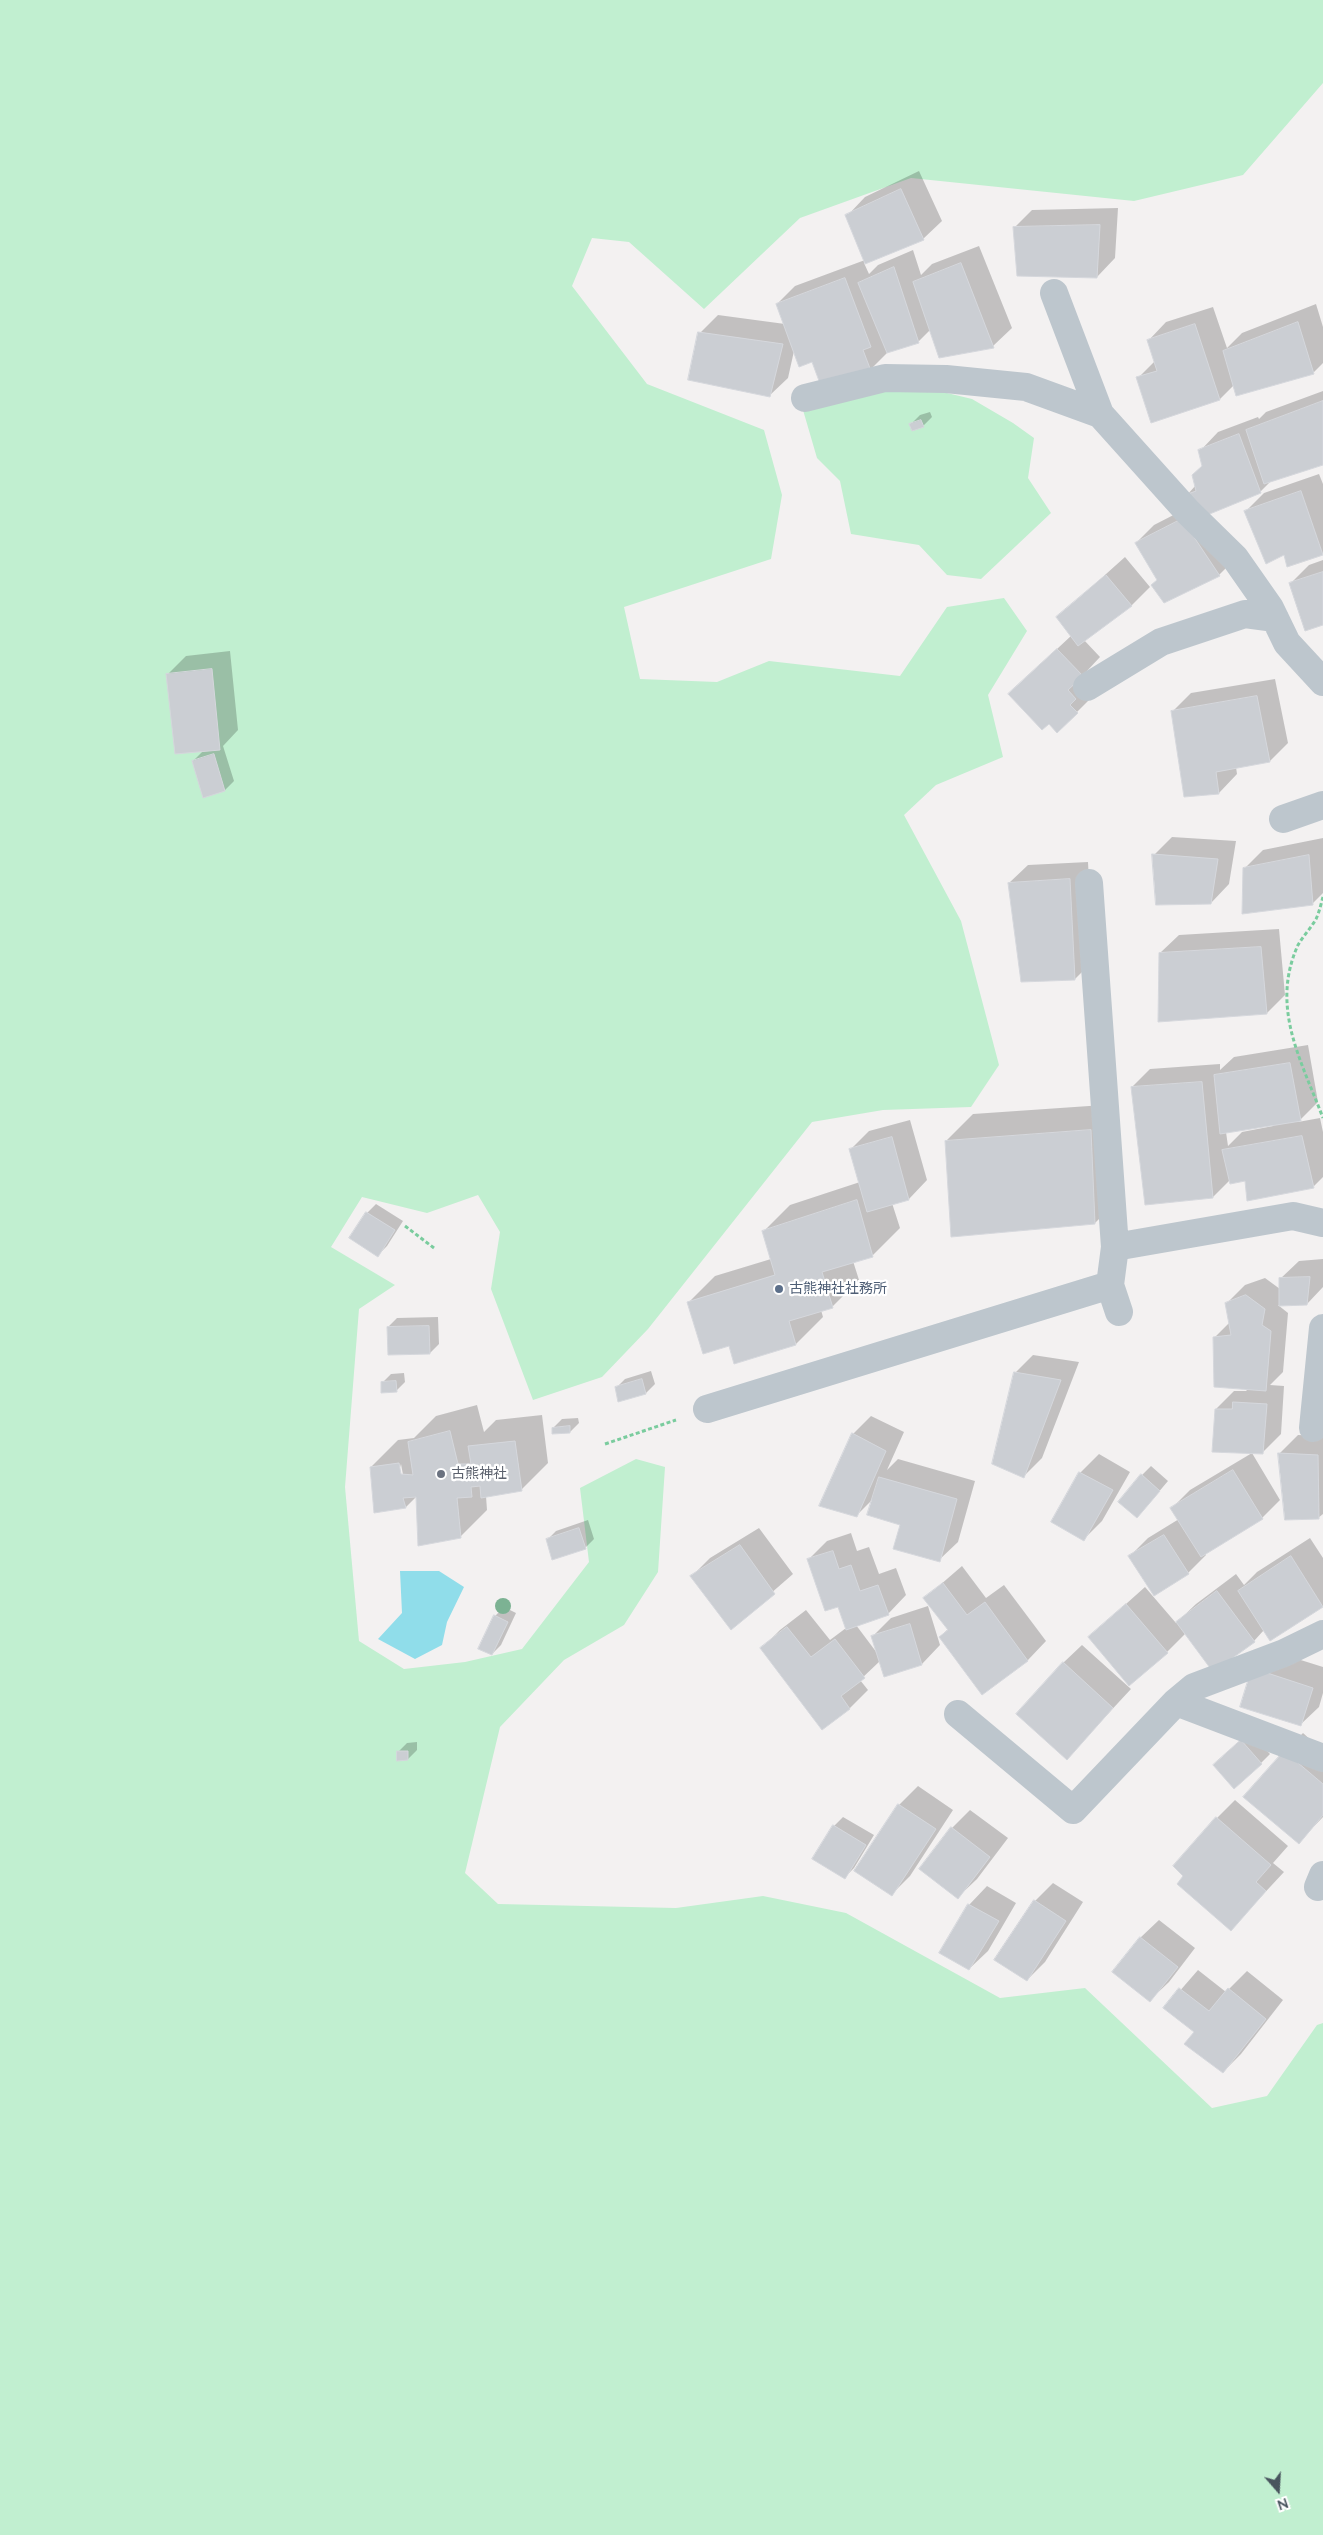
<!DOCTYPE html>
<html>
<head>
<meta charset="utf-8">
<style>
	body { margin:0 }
	#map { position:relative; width:1323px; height:2535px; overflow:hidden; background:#f3f1f1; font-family:Mulish,sans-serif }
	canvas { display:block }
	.north { position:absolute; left:1253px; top:2465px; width:50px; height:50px; -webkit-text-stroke:4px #fff; paint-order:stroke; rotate:161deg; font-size:14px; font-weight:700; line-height:20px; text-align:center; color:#49555e }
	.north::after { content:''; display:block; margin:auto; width:18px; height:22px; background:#49555e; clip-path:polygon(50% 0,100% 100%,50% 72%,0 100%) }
</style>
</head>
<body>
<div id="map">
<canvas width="1323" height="2535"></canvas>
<div class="north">N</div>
</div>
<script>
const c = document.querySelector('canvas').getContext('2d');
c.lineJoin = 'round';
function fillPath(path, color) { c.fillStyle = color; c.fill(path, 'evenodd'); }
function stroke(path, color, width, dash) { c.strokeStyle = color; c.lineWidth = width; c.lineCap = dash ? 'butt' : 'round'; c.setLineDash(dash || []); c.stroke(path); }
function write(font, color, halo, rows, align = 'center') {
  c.font = font + ' Mulish,"Noto Sans JP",sans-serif'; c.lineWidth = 4.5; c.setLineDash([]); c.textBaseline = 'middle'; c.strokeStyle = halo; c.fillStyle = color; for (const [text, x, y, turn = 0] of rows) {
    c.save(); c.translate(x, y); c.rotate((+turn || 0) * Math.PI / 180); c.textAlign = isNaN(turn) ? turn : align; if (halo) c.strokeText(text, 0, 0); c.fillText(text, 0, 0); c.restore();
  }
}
fillPath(new Path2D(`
	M0,0H1323V83L1243,175L1134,201L911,178L800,218L704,309L629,242L592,238L572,286L647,384L764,430L782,495L771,559L624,607L640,679L717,682L769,661L900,676L947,607L1004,598L1027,631L988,695L1003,757L936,785L904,815L961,921L999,1065L971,1107L883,1110L812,1122L648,1329L602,1377L533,1400L491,1289L500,1232L478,1195L427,1213L362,1197L331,1247L395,1285L359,1309L345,1487L359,1641L404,1669L465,1662L522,1649L589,1562L580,1488L636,1459L665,1467L658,1572L624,1625L564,1660L500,1727L465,1873L498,1904L676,1908L763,1896L846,1913L1000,1998L1085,1988L1212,2108L1267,2096L1317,2025L1323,2023V2535H0Z
	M922,387L972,399L1013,423L1034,438L1028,478L1051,513L981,579L947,575L919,545L851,534L840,481L817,458L803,410L866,391Z`), '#c1efd0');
fillPath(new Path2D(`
	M400,1571H439L464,1587L447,1622L442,1645L415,1659L378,1639L402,1613Z`), '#90ddea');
fillPath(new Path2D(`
	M919,171L942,221L923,239L864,263L869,274L878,265L913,250L921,275L932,264L979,246L1012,328L993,346L931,329L918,342L889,351L870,370L813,361L794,351L788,378L769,396L700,333L718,315L785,324L777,304L795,286L865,260L847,216L865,197Z
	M1118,208L1115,258L1097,277L1014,228L1032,210Z
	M1316,304L1323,327V363L1313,373L1234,385L1220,399L1138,378L1155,361L1148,341L1166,322L1213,307L1227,348L1242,333Z
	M1323,391V463L1272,480L1260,492L1208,513L1237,557L1219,575L1158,580L1136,543L1154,525L1191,506L1187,495L1196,485L1203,466L1200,451L1218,432L1258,417L1259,419L1266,412Z
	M930,412L932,417L923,426L911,424L920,415Z
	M1319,474L1323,484V554L1288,565L1285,553L1246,511L1264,493Z
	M1125,557L1150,587L1132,605L1084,640L1100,657L1086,672L1093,680L1095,694L1077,712L1028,676L1072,635L1058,617Z
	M1323,560V624L1291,583L1309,565Z
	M230,651L238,730L223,746L234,781L225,790L204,796L193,761L204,750L168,674L186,656Z
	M1275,679L1288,743L1270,761L1236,767L1237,774L1219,793L1173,711L1191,693Z
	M1172,837L1236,841L1229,884L1211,903L1154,855Z
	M1323,838V893L1312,904L1244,869L1263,850Z
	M1088,862L1093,961L1075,979L1009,883L1028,865Z
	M1279,929L1285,995L1267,1013L1160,953L1179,935Z
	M1308,1045L1318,1102L1298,1122L1320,1118L1323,1132V1177L1313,1187L1246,1179L1230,1180L1213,1197L1132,1087L1150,1069L1220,1064V1070L1234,1057ZM1273,1124V1126L1242,1132L1228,1146L1226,1132Z
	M1118,1104L1122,1196L1095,1223L946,1141L973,1114Z
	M910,1120L927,1180L909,1199L892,1203L900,1228L873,1255L853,1261L859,1280L832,1307L821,1310L823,1317L796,1344H730L688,1303L715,1276L771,1259L763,1232L790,1205L860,1182L851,1149L869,1131Z
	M376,1204L403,1221L387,1246L378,1255L367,1213Z
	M1323,1259V1287L1307,1304L1278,1305L1288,1313L1283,1372L1270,1385L1284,1386L1281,1434L1262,1453L1216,1409L1234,1391H1246L1248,1389L1215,1337L1230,1322L1226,1304L1245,1285L1265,1278L1280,1289V1279L1299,1261Z
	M438,1317L439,1344L430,1353L388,1327L397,1318Z
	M1033,1355L1079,1362L1042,1458L1024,1476L1015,1373Z
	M651,1371L655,1384L646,1393L616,1388L625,1379Z
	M404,1373L405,1382L396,1391L382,1383L391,1374Z
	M477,1405L484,1432L496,1420L542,1415L548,1463L521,1490L486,1496L487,1510L460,1537L417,1496L406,1507L376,1512L371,1467L398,1440L414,1438L436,1416ZM401,1464L404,1480L399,1471Z
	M871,1416L904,1432L887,1470L898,1459L975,1481L958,1542L939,1560L873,1499L857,1515L853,1434Z
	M578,1418L579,1423L570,1432L553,1428L562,1419Z
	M1298,1435L1323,1436V1514L1318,1518L1287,1519L1280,1453Z
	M1252,1453L1280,1500L1262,1518L1205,1553L1206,1555L1188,1573L1130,1556L1148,1538L1179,1519L1172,1508L1190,1490Z
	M1099,1454L1130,1472L1102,1521L1084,1539L1052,1522L1080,1473Z
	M1151,1466L1168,1481L1146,1507L1142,1475Z
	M588,1520L594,1539L585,1548L547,1540L556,1531Z
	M759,1528L793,1574L731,1628L692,1576L710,1558Z
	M851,1533L857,1551L869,1547L879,1574L896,1568L906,1595L888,1614L856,1625L877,1653L873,1636L891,1618L928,1606L940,1645L922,1664L880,1661L860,1680L868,1690L850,1708L823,1728L762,1648L780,1630L806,1610L830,1640L846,1628L838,1606L808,1560L827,1541Z
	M1310,1538L1323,1558V1606L1270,1639L1264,1630L1254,1641L1186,1633L1167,1652L1089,1637L1145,1587L1176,1623L1196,1604L1236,1574L1244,1585L1257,1572Z
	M962,1566L986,1598L1004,1585L1046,1641L1028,1660L982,1693L940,1637L948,1629L925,1598Z
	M504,1607L516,1613L501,1645L492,1654L495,1616Z
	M1082,1645L1131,1689L1067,1758L1063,1663Z
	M1272,1651L1323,1667V1693L1319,1707L1300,1725L1242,1706Z
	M1250,1732L1270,1754L1261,1763L1223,1756Z
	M1303,1733L1323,1751V1817L1299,1842L1284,1752Z
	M417,1742V1750L408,1759L398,1752L407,1743Z
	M918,1786L953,1810L910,1876L892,1894L855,1870L899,1805Z
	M1235,1800L1288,1846L1273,1863L1284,1872L1231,1929L1217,1818Z
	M970,1810L1008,1838L977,1879L958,1897L952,1828Z
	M843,1817L874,1835L854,1868L845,1877L814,1859L834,1826Z
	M1053,1883L1083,1902L1045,1962L1027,1980L1035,1901Z
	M987,1886L1016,1903L988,1951L969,1969L941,1952L969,1905Z
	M1159,1920L1195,1948L1169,1982L1150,2000L1140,1938Z
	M1198,1970L1226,1992L1247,1971L1283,2000L1241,2054L1223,2072L1195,2031L1165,2008Z`), '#0003');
const building = new Path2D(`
	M901,189L924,240L865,264L845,215Z
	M1100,225L1097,278L1017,276L1013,227Z
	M961,263L994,348L939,358L913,282Z
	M894,267L919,343L887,353L858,283Z
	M845,278L871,347L863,350L871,371L822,389L812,362L799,367L776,304Z
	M1298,322L1314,374L1236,396L1223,351Z
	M1195,324L1220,400L1151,423L1136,377L1157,371L1147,340Z
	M698,332L783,344L770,397L688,380Z
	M1323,401V465L1264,484L1246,430Z
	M921,420L924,427L912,431L909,424Z
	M1239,434L1261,493L1195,520L1185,495L1196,491L1192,475L1202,466L1198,450Z
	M1301,491L1323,555L1287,567L1284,555L1266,564L1244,511Z
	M1182,519L1220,576L1164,603L1151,585L1157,580L1135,543Z
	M1323,572V625L1305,631L1289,583Z
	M1106,575L1132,606L1078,646L1056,617Z
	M1057,649L1083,676L1068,690L1076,699L1070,705L1078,713L1057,733L1049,724L1042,730L1008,694Z
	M212,669L220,750L175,754L166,674Z
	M1257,696L1270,762L1216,772L1219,794L1184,797L1171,711Z
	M214,754L225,791L203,798L192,761Z
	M1152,854L1218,859L1211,904L1156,905Z
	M1309,855L1313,905L1242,914L1243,868Z
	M1070,879L1075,980L1021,982L1008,883Z
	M1261,947L1267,1014L1158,1022L1159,953Z
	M1290,1063L1301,1121L1220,1134L1214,1075Z
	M1202,1082L1213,1198L1145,1205L1131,1087Z
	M1091,1130L1095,1224L951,1237L945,1141Z
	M1302,1136L1314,1188L1247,1201L1245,1181L1230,1184L1222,1150Z
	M892,1137L909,1200L867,1212L849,1149Z
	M857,1200L873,1257L822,1272L833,1308L789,1321L796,1345L734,1364L729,1346L703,1354L687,1302L775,1275L762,1231Z
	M366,1212L395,1230L378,1257L349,1238Z
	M1310,1277L1307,1305L1279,1306V1278Z
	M1246,1295L1265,1309L1262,1325L1271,1331L1266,1391L1214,1387L1213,1337L1231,1335L1225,1303Z
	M429,1326L430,1354L388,1355L387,1327Z
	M1014,1372L1061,1380L1024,1478L992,1464Z
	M642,1379L646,1394L618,1402L615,1387Z
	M396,1381L397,1392L381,1393V1382Z
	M1233,1402L1267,1404L1263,1454L1212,1452L1215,1409H1232Z
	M570,1426V1433L552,1434V1428Z
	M450,1431L458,1464H471L468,1446L515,1441L522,1491L481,1498L480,1486L471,1487L472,1497L457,1498L461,1538L418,1546L416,1497L403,1498L406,1508L374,1513L370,1467L399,1463L401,1474L413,1475L408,1442Z
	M852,1433L886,1451L857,1517L819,1506Z
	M1278,1453L1318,1455L1319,1519L1285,1520Z
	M1233,1470L1263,1519L1201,1557L1170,1508Z
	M1079,1472L1113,1490L1084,1541L1051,1522Z
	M1141,1474L1160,1491L1137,1518L1118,1502Z
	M879,1477L957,1499L940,1562L893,1549L900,1525L867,1515Z
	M579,1528L586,1549L552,1560L546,1539Z
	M1164,1535L1189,1574L1154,1596L1128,1556Z
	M740,1545L775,1594L731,1630L690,1576Z
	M833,1551L839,1569L851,1565L860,1591L878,1585L889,1615L846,1630L838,1607L825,1611L807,1559Z
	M1291,1556L1323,1607L1270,1641L1238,1591Z
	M943,1583L967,1615L985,1602L1028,1661L982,1695L939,1637L948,1630L923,1598Z
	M1217,1591L1255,1642L1213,1672L1176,1622Z
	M1126,1604L1168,1653L1129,1686L1088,1637Z
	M494,1615L508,1622L492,1655L478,1649Z
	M910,1624L922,1665L884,1677L871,1636Z
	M787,1627L811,1657L835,1639L865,1678L841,1696L850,1709L822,1730L760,1648Z
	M1063,1662L1113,1708L1067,1760L1016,1714Z
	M1252,1668L1313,1688L1301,1726L1240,1707Z
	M1241,1740L1262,1764L1234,1789L1213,1765Z
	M397,1751H408V1760L397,1761Z
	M1284,1751L1323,1784V1815L1299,1844L1243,1797Z
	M898,1804L936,1829L892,1896L854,1871Z
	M1216,1817L1271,1865L1256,1882L1266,1891L1231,1931L1177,1884L1183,1876L1173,1866Z
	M833,1825L866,1845L845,1879L812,1859Z
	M951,1827L990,1857L958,1899L919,1869Z
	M1034,1900L1066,1921L1027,1981L994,1960Z
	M968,1904L999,1921L969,1970L939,1953Z
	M1140,1937L1178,1967L1150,2002L1112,1972Z
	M1179,1988L1209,2011L1228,1988L1266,2019L1223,2073L1184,2044L1194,2032L1163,2008Z`);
fillPath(building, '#cbced3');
stroke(building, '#d5d7dc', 1);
stroke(new Path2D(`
	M1323,897C1321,904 1319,913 1316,919C1311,928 1303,936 1298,945C1270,1007 1301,1060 1323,1118
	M405,1226L434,1248
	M605,1444L676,1420`), '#7acc9e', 3, [4, 2.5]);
stroke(new Path2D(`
	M1054,293L1100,414L1188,512L1235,558L1270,608L1287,643L1323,682
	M805,398L885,378L946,379L1026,387L1100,414
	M1087,687L1161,642L1245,614L1275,618
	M1283,819L1323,805
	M1089,883L1115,1247
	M1110,1285L1119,1312
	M707,1409L1110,1285L1115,1247L1293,1216L1323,1223
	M1313,1428L1323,1328
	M1176,1702L1323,1758
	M958,1714L1073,1810L1176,1702L1194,1687L1284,1653L1323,1634
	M1318,1887L1323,1875`), '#bdc6cd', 28);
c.fillStyle = '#7cb293';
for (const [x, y] of [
	[503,1606]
]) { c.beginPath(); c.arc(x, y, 8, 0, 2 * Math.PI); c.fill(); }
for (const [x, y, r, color] of [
	[779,1289,5,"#5c6f8a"],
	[441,1474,5,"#6b7280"]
]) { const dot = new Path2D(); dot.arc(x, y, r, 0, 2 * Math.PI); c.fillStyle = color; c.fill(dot); stroke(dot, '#fff', 2); }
write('14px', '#4e5e75', '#fff', [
	["古熊神社社務所",789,1289]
], 'left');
write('14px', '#5b616d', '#fff', [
	["古熊神社",451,1474]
], 'left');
</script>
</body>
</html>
